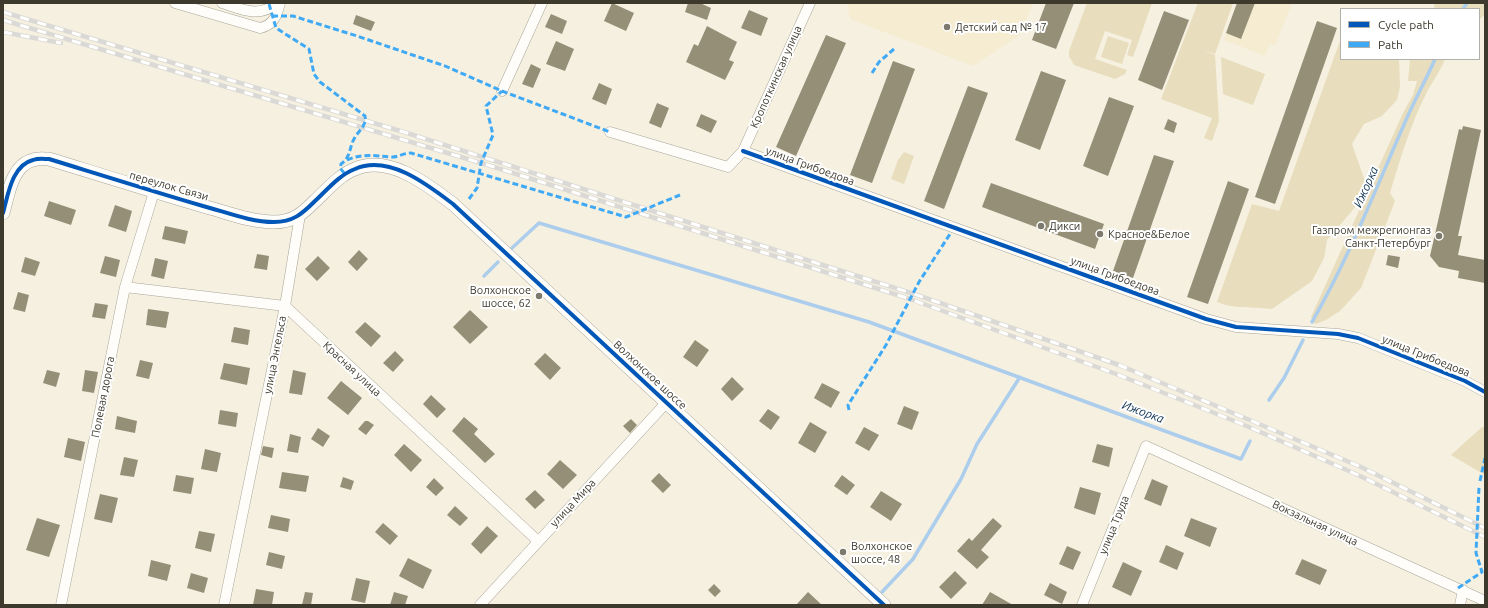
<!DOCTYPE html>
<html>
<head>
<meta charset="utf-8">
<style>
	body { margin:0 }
	#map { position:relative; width:1488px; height:608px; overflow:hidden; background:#f5f0e0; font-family:Ubuntu,sans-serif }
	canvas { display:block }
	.frame { position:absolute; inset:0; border:4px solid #3d392d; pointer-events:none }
	.legend { position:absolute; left:1340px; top:8px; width:140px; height:52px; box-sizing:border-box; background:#fff; border:1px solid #b1b0ab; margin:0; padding:5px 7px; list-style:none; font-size:12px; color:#3d392d }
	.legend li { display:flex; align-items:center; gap:8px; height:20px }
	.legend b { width:20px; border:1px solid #b1b0ab }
</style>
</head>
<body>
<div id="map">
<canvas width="1488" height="608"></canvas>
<div class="frame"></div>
<ul class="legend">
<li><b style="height:5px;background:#0057b8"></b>Cycle path</li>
<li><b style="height:5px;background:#3fa9f5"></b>Path</li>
</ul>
</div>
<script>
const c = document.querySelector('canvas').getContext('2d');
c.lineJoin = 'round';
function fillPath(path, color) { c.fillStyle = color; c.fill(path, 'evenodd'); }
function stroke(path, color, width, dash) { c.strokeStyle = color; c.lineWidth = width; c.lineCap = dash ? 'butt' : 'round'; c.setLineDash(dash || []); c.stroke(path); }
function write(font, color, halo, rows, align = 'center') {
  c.font = font + ' Ubuntu,sans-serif'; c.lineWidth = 4; c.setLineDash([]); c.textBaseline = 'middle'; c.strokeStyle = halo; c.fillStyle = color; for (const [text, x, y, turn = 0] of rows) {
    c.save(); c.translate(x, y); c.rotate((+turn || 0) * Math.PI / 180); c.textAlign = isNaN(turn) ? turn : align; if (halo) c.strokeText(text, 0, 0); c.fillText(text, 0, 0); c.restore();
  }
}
fillPath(new Path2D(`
	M847,3H1033L1020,35L973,66L850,19Z
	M1237,3H1292L1275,46L1270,44L1265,56L1224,40Z`), '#f6ecd1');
fillPath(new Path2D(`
	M1087,3H1152L1133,57L1127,55L1132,40L1105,31L1095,59L1127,70L1125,74L1115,79L1074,65L1069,56V51Z
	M1198,3H1233L1215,54L1203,50L1215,55L1219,121L1212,141L1204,138L1212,118L1161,99Z
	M1435,3H1485V14L1479,20V9H1435L1434,7Z
	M1108,36L1129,43L1122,64L1101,57Z
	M1341,38V59H1399L1400,87L1397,100L1382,116L1364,124L1352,144L1366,184L1357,205L1327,240L1324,258L1312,281L1272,309C1252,306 1236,310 1217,302L1252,204L1279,211Z
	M1221,57L1265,74L1253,105L1223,94Z
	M1410,59H1445C1440,72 1432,82 1426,94C1411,123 1399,162 1390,193L1395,201L1361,288L1340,311L1326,320L1315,324L1311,317L1403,113L1413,95L1417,81H1408Z
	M904,152L914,156L904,184L891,179L898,160Z
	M1482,427L1485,428V475L1451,455Z`), '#e8ddbc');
stroke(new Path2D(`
	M1463,9L1467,3
	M512,248L539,223L869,322L1241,459L1250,441
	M484,276L498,262
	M1312,322C1349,258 1376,188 1406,120C1415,99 1426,80 1435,59
	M1269,400L1284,378L1303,340
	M882,592L913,559L961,479L977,444L1020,377`), '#accdec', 3.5);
fillPath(new Path2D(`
	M612,3L634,13L626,31L604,21Z
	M688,3H700L711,8L707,20L685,12Z
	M1046,3H1074L1056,49L1032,40Z
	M1237,3H1255L1241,39L1226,33Z
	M749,10L768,18L761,36L741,28Z
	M1164,11L1189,20L1162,90L1138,80Z
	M551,14L567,21L562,34L545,27Z
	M356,15L375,22L371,31L353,24Z
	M1317,21L1337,28L1275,204L1255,197Z
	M707,26L737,42L729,60L734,62L725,80L686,62L694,44L698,46Z
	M826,35L846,43L796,156L776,147Z
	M556,41L574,49L565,71L546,64Z
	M893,61L915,69L872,183L850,175Z
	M531,64L541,69L533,88L522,84Z
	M1041,71L1066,80L1040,150L1015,140Z
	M599,83L612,89L606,105L592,99Z
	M968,86L988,93L944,209L924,201Z
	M1109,97L1134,106L1108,176L1083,166Z
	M657,103L669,108L661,128L649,123Z
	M701,114L717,121L711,133L696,126Z
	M1168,119L1177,123L1174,133L1164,129Z
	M1463,126L1481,130L1458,236H1462L1458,255L1485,260V283L1458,278L1459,271L1439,267L1430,256L1459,129L1462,130Z
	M1154,155L1174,161L1133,278L1113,271Z
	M1228,181L1249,189L1208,304L1187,297Z
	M991,183L1104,224L1095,249L982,207Z
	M49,201L76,210L71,225L44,216Z
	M115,205L132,211L126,232L108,226Z
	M165,226L188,231L185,244L162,239Z
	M359,250L368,259L357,271L348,262Z
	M257,254L269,256L267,270L254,268Z
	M1388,255L1400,257L1398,268L1386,265Z
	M105,256L120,260L116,277L100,273Z
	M318,256L330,268L317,281L305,269Z
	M25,257L40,262L35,276L21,272Z
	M155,258L168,261L164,279L151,276Z
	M18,292L29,295L25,312L13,309Z
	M95,303L108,305L105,319L92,317Z
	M148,309L169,312L166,328L146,325Z
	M470,310L488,327L470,344L453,327Z
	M365,322L381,336L371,347L355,332Z
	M234,327L250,330L248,345L231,342Z
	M695,340L709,350L697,367L683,357Z
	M395,351L404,360L393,372L383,363Z
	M545,353L561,368L550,380L534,364Z
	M140,360L153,363L149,379L136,376Z
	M224,363L250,368L247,385L220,379Z
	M47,370L60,373L56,387L43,383Z
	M85,370L98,372L94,393L82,391Z
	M293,370L306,373L302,395L289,393Z
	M732,377L744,389L732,401L721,389Z
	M341,381L362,398L348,415L327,398Z
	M822,383L840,392L831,408L814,398Z
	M431,395L446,409L437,418L423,404Z
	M904,406L919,412L912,430L897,424Z
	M768,409L780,417L771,430L759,421Z
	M220,410L238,413L236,427L218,424Z
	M117,416L137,421L135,433L115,429Z
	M464,417L478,429L474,434L495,454L485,463L452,431Z
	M631,419L637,425L630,433L623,426Z
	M365,421H368L374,425L366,435L358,429Z
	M810,422L827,432L815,453L798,443Z
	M864,427L879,435L869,451L855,443Z
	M318,428L330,436L323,447L311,439Z
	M290,434L301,437L298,453L287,451Z
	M68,438L85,442L81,461L64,457Z
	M404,444L422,460L411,472L394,455Z
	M1097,444L1113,448L1109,467L1092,462Z
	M263,446L274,448L272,458L261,455Z
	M205,449L221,453L217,472L201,469Z
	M124,457L138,460L134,477L120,475Z
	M560,460L577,475L563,489L547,474Z
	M282,472L309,476L306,492L279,488Z
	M659,473L671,485L663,493L651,481Z
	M176,475L194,478L191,494L173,491Z
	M842,475L855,485L847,495L834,486Z
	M343,477L354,481L351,490L340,487Z
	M434,478L444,488L436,496L426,487Z
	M1152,479L1168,486L1161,506L1144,499Z
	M1080,487L1101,493L1095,515L1074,508Z
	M535,490L545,500L535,509L525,499Z
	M881,491L902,504L891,521L870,507Z
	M100,494L118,498L112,523L94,519Z
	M455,506L468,518L460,526L447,515Z
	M271,515L290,519L288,532L268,528Z
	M37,518L60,525L49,557L26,550Z
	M993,518L1002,526L981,550L989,557L977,569L957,551L969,538L972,541Z
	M1191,518L1217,528L1210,547L1184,536Z
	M383,523L398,536L390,545L375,532Z
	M487,526L498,536L481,554L471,544Z
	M199,531L215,534L211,552L195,548Z
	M1166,545L1184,553L1177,570L1159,562Z
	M1067,546L1081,552L1073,570L1059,564Z
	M269,552L285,556L282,569L266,565Z
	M408,558L432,570L423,589L399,576Z
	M1302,559L1327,570L1320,585L1295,574Z
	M151,560L171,565L167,581L148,576Z
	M1123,562L1142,571L1131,596L1112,587Z
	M955,571L967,583L951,599L939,587Z
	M191,573L208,578L204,593L187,588Z
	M356,578L370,581L365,603L351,600Z
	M1050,583L1067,592L1062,604L1044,595Z
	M714,584L721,591L715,597L708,590Z
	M256,589L274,592L272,605H253Z
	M305,592L313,593L311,605H302Z
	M394,592L408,596L405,605H390Z
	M808,592L822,605H796Z
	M990,592L1013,605H982Z`), '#958f78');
const minor = new Path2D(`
	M175,3L260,28C274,25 277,15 280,3
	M222,3C244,10 258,18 278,3
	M502,91L542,3
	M610,132L728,167L743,151L810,3
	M743,151L1206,319L1236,327L1338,334L1358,338L1465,381L1485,392
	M125,287L285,306L538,541
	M61,605L125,287L154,192
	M224,605L285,306L300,215
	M480,605L667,402
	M1082,605L1146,446L1485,601
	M1460,605L1463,590`);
const tertiary = new Path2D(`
	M3,213C8,195 12,165 33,160C38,158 44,159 49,159C101,175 152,191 203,206C226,212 250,222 274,222C293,222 302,214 315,201C327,190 339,175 355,169C389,154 428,185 453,204L884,605`);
stroke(minor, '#a9a598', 11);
stroke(tertiary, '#a9a598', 14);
stroke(minor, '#fefdfa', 10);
stroke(tertiary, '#fefdfa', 13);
const rail = new Path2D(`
	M3,12L407,133L914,294L1119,365L1361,467L1485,528
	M3,20L491,166L910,299L1116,374L1242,424L1358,475L1485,537
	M3,32L61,43`);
stroke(rail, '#dbd9d5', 4.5);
stroke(rail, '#fff', 3, [9]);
stroke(new Path2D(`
	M269,4L276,28L309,49L314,74L320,82L365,116C367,126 358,131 354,139C349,148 351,157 341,164L340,168L345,174
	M272,16H293L357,36L445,66L502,91L610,132
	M872,73L879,62L894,49
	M347,160C363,153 375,156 392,157C398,157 404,153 411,153L626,217L680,195
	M469,199L477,188L481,163L493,135L486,106L502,91
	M849,410L848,405L886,345L919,282L950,234
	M1480,481L1485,458
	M1458,588L1482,572L1476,553L1479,487`), '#3fa9f5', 3, [6, 3]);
stroke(new Path2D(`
	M743,151L1206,319L1236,327L1338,334L1358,338L1465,381L1485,392
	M3,213C8,195 12,165 33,160C38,158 44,159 49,159C101,175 152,191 203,206C226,212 250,222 274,222C293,222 302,214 315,201C327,190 339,175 355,169C389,154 428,185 453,204L884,605`), '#0057b8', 4);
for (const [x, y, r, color] of [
	[947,27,4,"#7d796c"],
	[1041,226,4,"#7d796c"],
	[1100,234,4,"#7d796c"],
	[1439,236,4,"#7d796c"],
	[539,296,4,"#7d796c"],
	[843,552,4,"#7d796c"]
]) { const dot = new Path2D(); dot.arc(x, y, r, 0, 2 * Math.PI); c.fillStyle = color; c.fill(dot); stroke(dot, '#fff', 1.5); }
write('11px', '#3d392d', '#fff', [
	["Детский сад № 17",955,27],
	["Дикси",1049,226],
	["Газпром межрегионгаз",1431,230,"right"],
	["Санкт-Петербург",1431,243,"right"],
	["Красное&Белое",1108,234],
	["Волхонское",531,290,"right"],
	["шоссе, 62",531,303,"right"],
	["Волхонское",851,546],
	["шоссе, 48",851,559]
], 'left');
write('11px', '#3d392d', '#fff', [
	["Кропоткинская улица",776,77,-66],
	["улица Грибоедова",810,166,20],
	["переулок Связи",169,186,16],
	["улица Грибоедова",1115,276,20],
	["улица Энгельса",275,355,-79],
	["улица Грибоедова",1426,356,22],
	["Красная улица",352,369,43],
	["Волхонское шоссе",650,375,43],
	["Полевая дорога",103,397,-79],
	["улица Мира",573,503,-47],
	["Вокзальная улица",1315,523,25],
	["улица Труда",1114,525,-68]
]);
write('italic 12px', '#0c3152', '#fff', [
	["Ижорка",1366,187,-66],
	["Ижорка",1143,412,20]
]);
</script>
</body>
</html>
